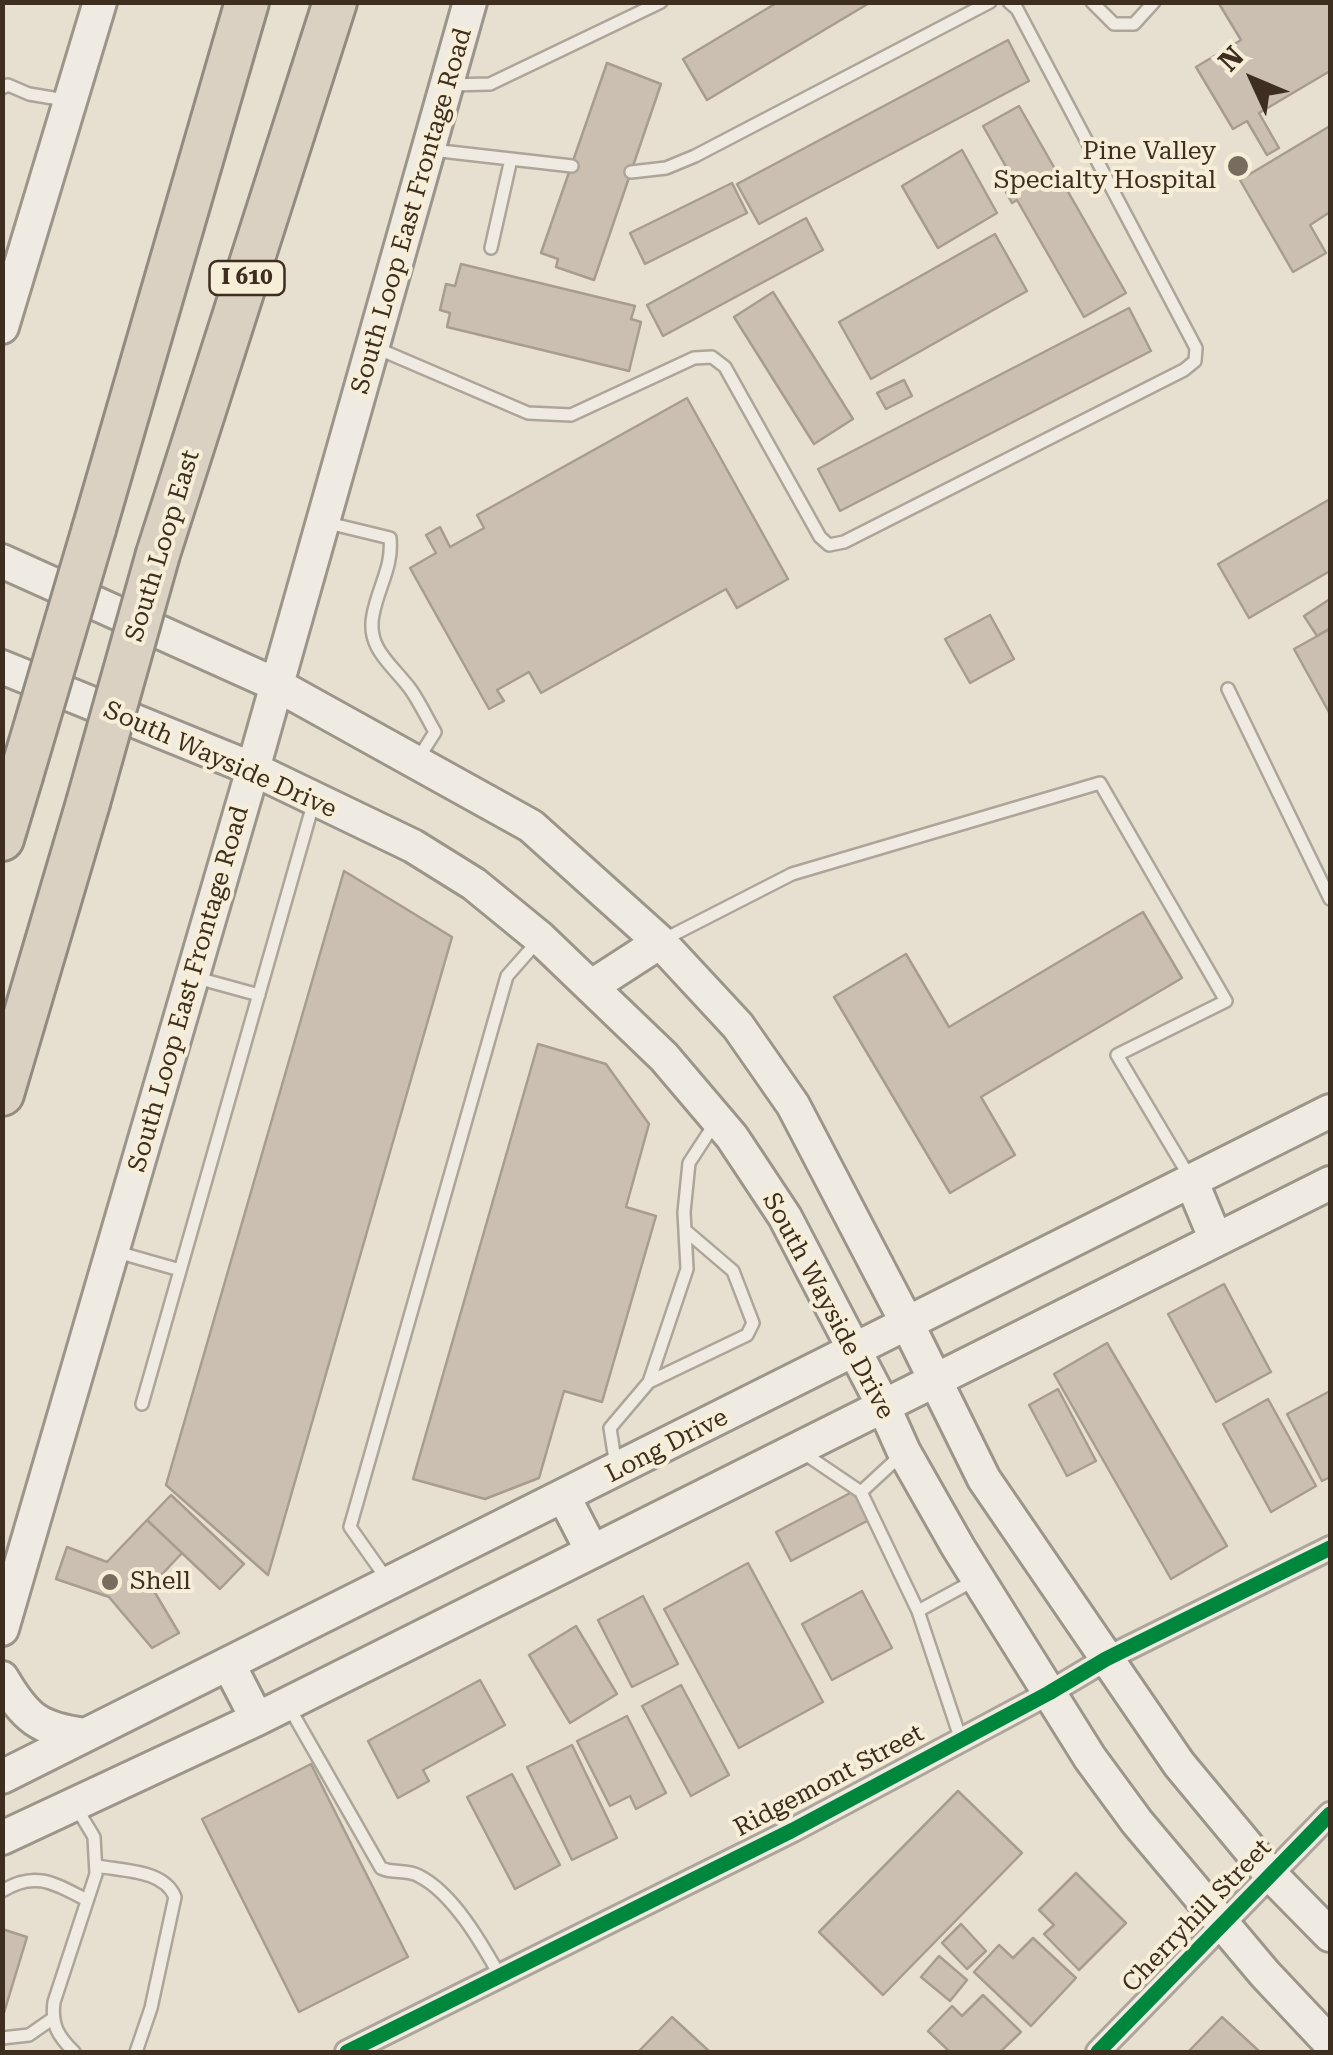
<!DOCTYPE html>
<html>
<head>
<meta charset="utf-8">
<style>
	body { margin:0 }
	#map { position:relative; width:1333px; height:2055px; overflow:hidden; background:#e7e0d1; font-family:"Roboto Serif",serif }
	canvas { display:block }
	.frame { position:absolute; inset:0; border:5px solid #3d2e20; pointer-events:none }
	.north { position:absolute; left:1203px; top:30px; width:100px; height:100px; -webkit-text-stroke:8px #f7eed8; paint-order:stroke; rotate:314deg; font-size:28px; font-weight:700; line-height:40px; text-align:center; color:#3d2e20 }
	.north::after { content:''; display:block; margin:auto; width:35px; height:45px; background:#3d2e20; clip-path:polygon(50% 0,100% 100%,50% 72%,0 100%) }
</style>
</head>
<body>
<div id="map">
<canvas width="1333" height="2055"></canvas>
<div class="frame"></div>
<div class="north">N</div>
</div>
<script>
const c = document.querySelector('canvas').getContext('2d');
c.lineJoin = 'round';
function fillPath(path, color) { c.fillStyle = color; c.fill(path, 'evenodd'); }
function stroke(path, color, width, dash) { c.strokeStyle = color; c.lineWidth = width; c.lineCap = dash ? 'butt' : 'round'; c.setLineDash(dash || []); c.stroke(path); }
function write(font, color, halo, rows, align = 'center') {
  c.font = font + ' "Roboto Serif",serif'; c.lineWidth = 8; c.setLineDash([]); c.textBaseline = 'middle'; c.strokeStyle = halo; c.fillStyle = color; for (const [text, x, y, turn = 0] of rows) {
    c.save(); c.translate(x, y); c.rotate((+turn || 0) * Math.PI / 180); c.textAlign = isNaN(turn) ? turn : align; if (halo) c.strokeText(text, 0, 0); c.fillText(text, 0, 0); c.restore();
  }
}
const building = new Path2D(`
	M778,2H871L707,100L683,59Z
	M1218,2H1330V71L1259,113L1279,148L1267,155L1247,121L1233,129L1196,67L1241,40Z
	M1008,40L1029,81L759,224L737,184Z
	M607,63L661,84L594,280L556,267L558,259L541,253Z
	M1019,106L1126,293L1084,317L1017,200L1012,203L998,178L1009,172L983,126Z
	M1330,126V212L1310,225L1326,253L1293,272L1240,180Z
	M962,150L997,213L938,248L902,186Z
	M732,183L747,213L645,264L630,233Z
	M806,218L823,250L663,336L647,305Z
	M995,234L1027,291L871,379L839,322Z
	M461,264L635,306L631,319L641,322L629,371L447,327L450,313L440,310L446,284L455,286Z
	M773,292L853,419L814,444L734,317Z
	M1129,308L1151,351L840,511L818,469Z
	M904,380L912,396L886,409L877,393Z
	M687,398L788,579L737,608L726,589L541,693L529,672L497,690L504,701L489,709L410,568L436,553L426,535L440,527L450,547L484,528L477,515Z
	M1330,499V571L1249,618L1218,564Z
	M1330,599V628L1317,636L1304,616Z
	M990,615L1014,659L970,683L945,639Z
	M1330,629V714L1294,649Z
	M344,871L452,937L268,1575L166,1485Z
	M1143,912L1182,978L981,1097L1015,1155L950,1193L834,997L906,954L949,1027Z
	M538,1044L606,1064L649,1124L626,1207L656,1216L602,1402L564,1391L539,1478L485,1499L413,1479Z
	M1224,1284L1271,1372L1216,1402L1168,1314Z
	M1107,1343L1227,1546L1171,1579L1054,1374Z
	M1058,1389L1096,1461L1067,1476L1029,1405Z
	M1330,1391V1477L1322,1481L1287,1414Z
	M1268,1399L1316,1486L1271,1512L1223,1424Z
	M854,1491L869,1520L791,1561L776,1532Z
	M171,1495L244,1564L220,1589L147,1520Z
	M147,1520L182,1553L151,1586L179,1633L152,1648L109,1597L56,1579L67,1547L107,1562Z
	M748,1563L823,1702L739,1748L664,1609Z
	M862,1591L892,1648L832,1680L802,1624Z
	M643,1596L678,1664L632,1687L598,1620Z
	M576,1626L617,1694L570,1723L529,1655Z
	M480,1680L505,1725L423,1770L429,1781L398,1798L368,1741Z
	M681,1685L729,1775L691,1796L642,1706Z
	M627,1716L666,1793L636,1809L630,1796L610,1806L577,1741Z
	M572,1745L617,1838L572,1860L527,1767Z
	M311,1764L408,1957L299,2012L202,1819Z
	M512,1774L560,1865L515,1889L467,1797Z
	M958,1791L1022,1853L883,1995L819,1932Z
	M1076,1873L1126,1923L1079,1970L1044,1934L1054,1925L1039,1910Z
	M961,1924L986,1951L967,1969L942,1943Z
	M2,1929L27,1937L3,2016H2Z
	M1033,1938L1076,1978L1031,2026L974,1972L999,1945L1013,1958Z
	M939,1956L967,1980L950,2001L921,1977Z
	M983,1995L1021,2032L1000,2052H950L928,2031L952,2006L962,2016Z
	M672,2017L710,2052H638Z
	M1222,2017L1260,2052H1188Z`);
fillPath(building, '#cbbfb2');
stroke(building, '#a89c90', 2.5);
const lane = new Path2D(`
	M1092,2L1114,24H1134L1154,2
	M449,85L490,84L661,2
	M2,88L8,85L29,94L65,100
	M432,150L572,166
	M631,172L666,168L695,156L990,2
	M491,248L511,159
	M374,347L528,413L571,415L694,358L712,357L725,367L820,537L829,545L844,542L1184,370L1195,361L1196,348L1017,9L1009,2
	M324,522L390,538C393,567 378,587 373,615C366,649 393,665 411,690C420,703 427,718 435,732L418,759
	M1228,689L1330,899
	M661,941L792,874L1100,783L1226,1001L1117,1055L1189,1176
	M197,978L259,995
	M117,1252L180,1270
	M649,1382L747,1335L753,1323L733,1271L685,1230
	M142,1404L314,801
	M802,1452L861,1492
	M900,1456L861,1492L918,1611
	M616,1466L610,1428L649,1382L687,1269L684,1212L689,1163L715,1123
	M386,1578L350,1527L507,976L537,942
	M289,1707L381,1868C393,1874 407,1869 419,1876C453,1893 482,1944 500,1976
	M961,1740L918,1611L975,1580
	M97,1866C124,1871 164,1870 175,1897L151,2008L136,2052
	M2,1891C36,1870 55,1884 87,1900
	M2,2038L29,2035L52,2019
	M74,2052C58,2036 51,2025 54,2002L96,1874L94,1837L76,1807`);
const street = new Path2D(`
	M347,2052L793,1830L1049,1693L1106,1659L1330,1548
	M1098,2052L1330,1814`);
const secondary = new Path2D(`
	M2,327L100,2
	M2,561L277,685L531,826L660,942L738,1026L793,1105L908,1325L984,1479L1179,1764L1272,1876L1330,1935
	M2,667L253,769L413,846L474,884L540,938L664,1057L732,1137L785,1217L883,1405L904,1452L958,1547L1090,1758L1137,1822L1265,1974L1330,2043
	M592,986L660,942
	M1191,1180L1216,1240
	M564,1497L592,1551
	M2,1629L253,769L470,2
	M229,1665L257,1719
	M2,1678C26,1719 39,1729 85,1735
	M2,1777L1330,1111
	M2,1838L257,1719L1330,1183`);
const highway = new Path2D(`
	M94,529L247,2
	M158,554L335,2
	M2,839L21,776
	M2,1094L88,803`);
stroke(lane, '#ada599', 16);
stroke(street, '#ada599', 28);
stroke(secondary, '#9c958a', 38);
stroke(highway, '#928b80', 48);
stroke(lane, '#efebe3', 11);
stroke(street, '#efebe3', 22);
stroke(secondary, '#efebe3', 32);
stroke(highway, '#dad1c2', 42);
const highwayBridge = new Path2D(`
	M21,776L94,529
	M88,803L158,554`);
stroke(highwayBridge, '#928b80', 48, []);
stroke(highwayBridge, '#dad1c2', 42);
stroke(new Path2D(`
	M347,2052L793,1830L1049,1693L1106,1659L1330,1548
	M1098,2052L1330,1814`), '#00873e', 15);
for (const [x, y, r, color] of [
	[1238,166,12,"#786c5e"],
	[110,1582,10,"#786c5e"]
]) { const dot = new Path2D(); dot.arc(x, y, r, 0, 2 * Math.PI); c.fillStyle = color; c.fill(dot); stroke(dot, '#f7eed8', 4); }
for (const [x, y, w] of [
	[247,278,75]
]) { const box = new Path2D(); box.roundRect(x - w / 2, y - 17, w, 34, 8); c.fillStyle = '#f7eed8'; c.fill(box); stroke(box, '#3d2e20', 2.5); }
write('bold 22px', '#3d2e20', null, [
	["I 610",247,278]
]);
write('25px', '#3d2e20', '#f7eed8', [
	["Pine Valley",1216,152],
	["Specialty Hospital",1216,181],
	["Shell",130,1582,"left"]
], 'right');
write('25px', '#3d2e20', '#f7eed8', [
	["South Loop East Frontage Road",412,211,-74],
	["South Loop East",163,546,-73],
	["South Wayside Drive",220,760,24],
	["South Loop East Frontage Road",189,989,-74],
	["South Wayside Drive",828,1306,62],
	["Long Drive",667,1446,-27],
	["Ridgemont Street",829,1781,-28],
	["Cherryhill Street",1197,1916,-46]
]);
</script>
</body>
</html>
